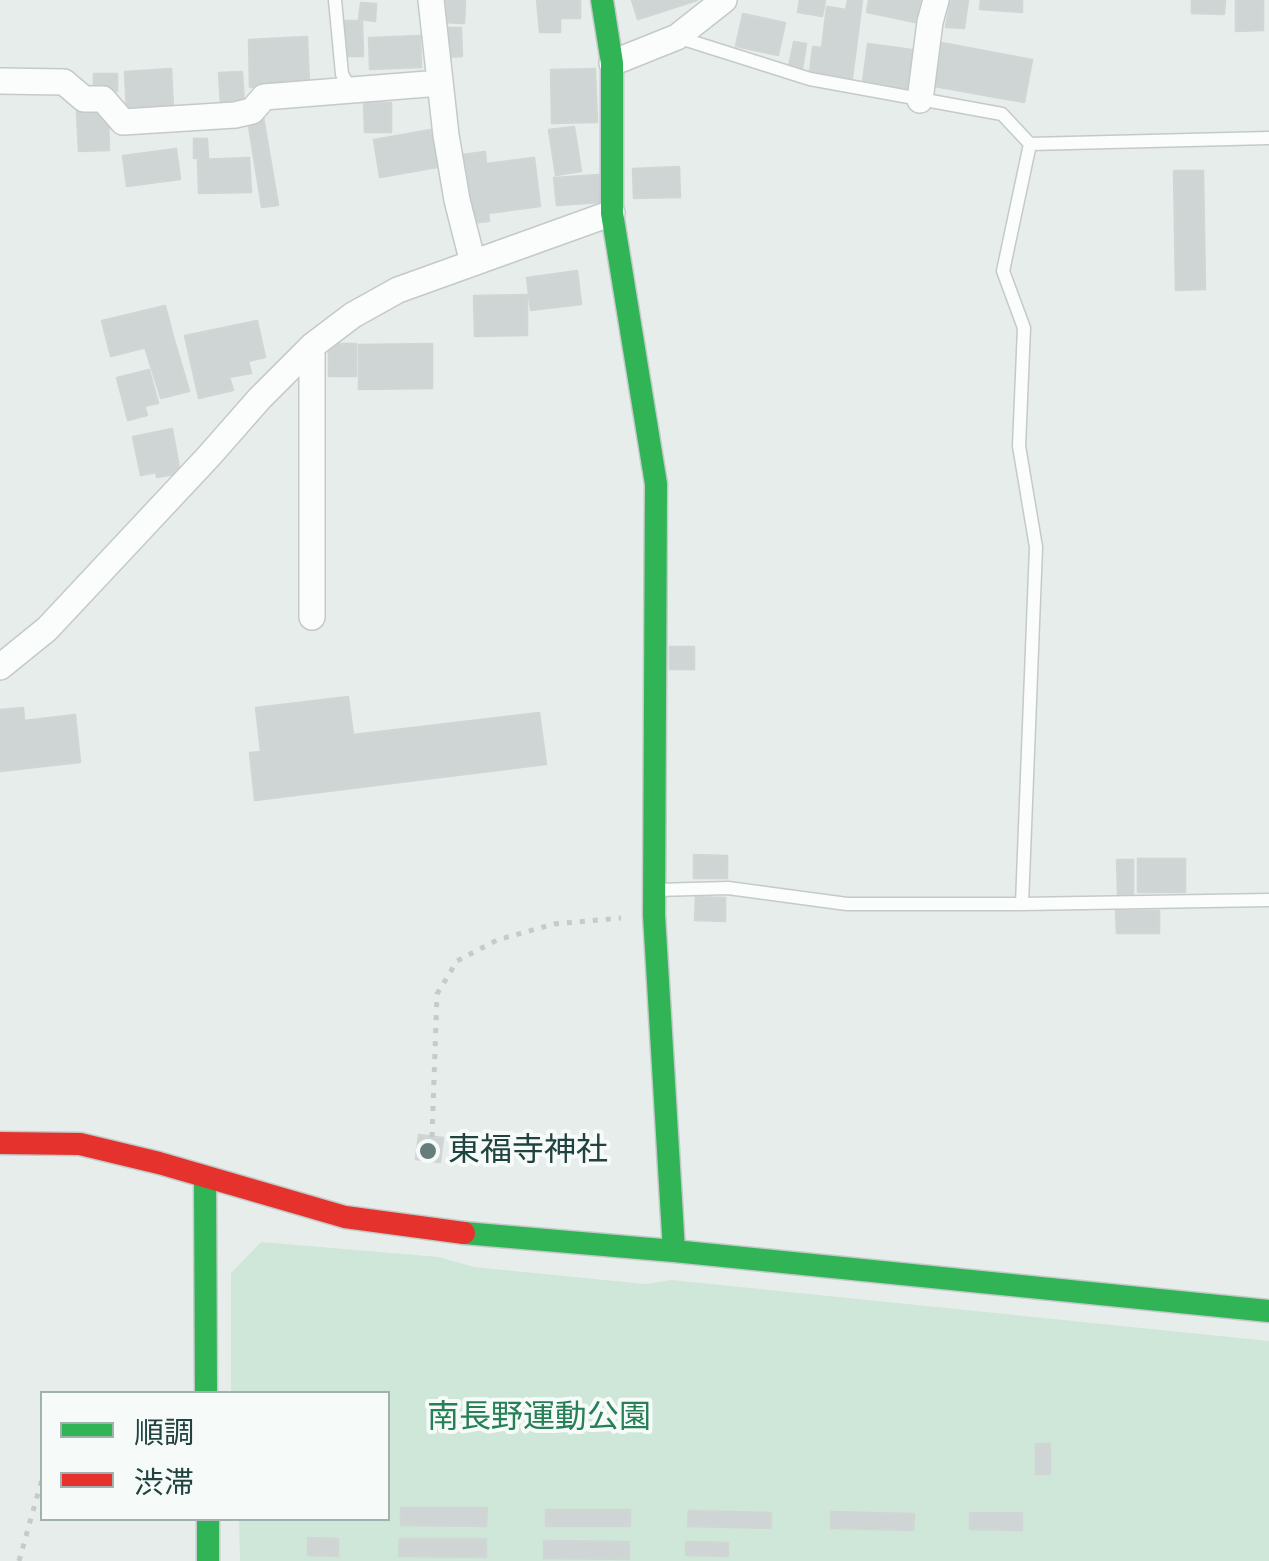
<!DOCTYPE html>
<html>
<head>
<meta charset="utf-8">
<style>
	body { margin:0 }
	#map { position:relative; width:1269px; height:1561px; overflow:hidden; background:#e7edeb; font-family:"PT Sans","Noto Sans JP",sans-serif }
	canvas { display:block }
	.legend { position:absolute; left:40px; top:1391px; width:350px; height:130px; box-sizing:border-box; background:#f6fbf9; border:2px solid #a1b1af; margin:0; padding:12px 18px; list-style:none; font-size:30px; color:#21433f }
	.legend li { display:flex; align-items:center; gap:20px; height:50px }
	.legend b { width:50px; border:2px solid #a1b1af }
</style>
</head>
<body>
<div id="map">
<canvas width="1269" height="1561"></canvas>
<ul class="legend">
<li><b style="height:12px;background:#30b455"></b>順調</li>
<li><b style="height:12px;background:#e5322d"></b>渋滞</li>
</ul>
</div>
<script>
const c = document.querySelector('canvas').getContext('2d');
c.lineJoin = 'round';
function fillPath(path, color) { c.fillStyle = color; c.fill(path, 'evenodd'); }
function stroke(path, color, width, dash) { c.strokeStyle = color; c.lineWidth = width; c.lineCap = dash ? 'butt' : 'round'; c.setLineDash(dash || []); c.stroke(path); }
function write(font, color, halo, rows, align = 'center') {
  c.font = font + ' "PT Sans","Noto Sans JP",sans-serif'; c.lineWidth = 8; c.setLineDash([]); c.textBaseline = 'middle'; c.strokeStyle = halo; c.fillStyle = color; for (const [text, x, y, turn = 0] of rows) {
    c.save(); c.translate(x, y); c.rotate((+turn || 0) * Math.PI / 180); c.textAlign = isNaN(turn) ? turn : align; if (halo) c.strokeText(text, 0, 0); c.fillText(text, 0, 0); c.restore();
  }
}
fillPath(new Path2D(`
	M261,1242L439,1257L474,1267L645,1284L672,1280L1269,1341V1561H240L239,1519L388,1518V1394L231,1393V1273Z`), '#cfe7d9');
const building = new Path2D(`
	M537,0H580V18H560V32H540Z
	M632,0H697L638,19Z
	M800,0H825L822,16L798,12Z
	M848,0H862L852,78L810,73L813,47L822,48L827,7L846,10Z
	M869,0H920L915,22L867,12Z
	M951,0H968L964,28L946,27Z
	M981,0H1022V12L980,9Z
	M1192,0H1225L1224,14L1192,13Z
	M1236,0H1263V30L1236,31Z
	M443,1H465L464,23L441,22Z
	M361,3L376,4L375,21L359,19Z
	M743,14L785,23L778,55L736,46Z
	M343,21H362L363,56H343Z
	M444,28H461L462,56L445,57Z
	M420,36L421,67L370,69L369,38Z
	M307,37L309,84L250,87L249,40Z
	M794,42L806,44L802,69L789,67Z
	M942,43L1032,60L1024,102L934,86Z
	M868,44L919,51L913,89L863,82Z
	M171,69L173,108L127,111L125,72Z
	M595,69L597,122L552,123L551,70Z
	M242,72L244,106L221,107L219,73Z
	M94,74H117V91L94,92Z
	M364,103H391V132H365Z
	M108,111L109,150L79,151L77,112Z
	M263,117L278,205L262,207L248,120Z
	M574,127L581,171L556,175L549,130Z
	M431,130L437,167L380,177L374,140Z
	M194,139H207L208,158H194Z
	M176,149L180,179L127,186L123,156Z
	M485,152L486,164L534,158L540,206L488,213L489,221L470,223L462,155Z
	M249,158L251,192L199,193L198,160Z
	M679,167L680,197L634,198L633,169Z
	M1174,171H1203L1205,289L1176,290Z
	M599,175L601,202L557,205L554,178Z
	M577,271L581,304L531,310L527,278Z
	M527,295V335L475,336L474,296Z
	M165,306L174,340L111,356L102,321Z
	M257,321L265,357L248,361L251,373L229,377L233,390L199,398L185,336Z
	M174,340L189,391L161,398L145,347Z
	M329,344H356V376H329Z
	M432,344V388L359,389V345Z
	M149,370L158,403L144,406L147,415L128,420L117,378Z
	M172,429L180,473L157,477L156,472L141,475L133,437Z
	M670,647H694V669H670Z
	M348,697L353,735L539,713L546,764L255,800L250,753L261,752L256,708Z
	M23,708L24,721L75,715L80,762L0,771V710Z
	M694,855L727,856V878H694Z
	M1138,859H1185V892H1138Z
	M1117,860H1133V894H1118Z
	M696,897L725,898V921L695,920Z
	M1116,911H1159V933H1117Z
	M419,1135L443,1138L440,1162L416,1159Z
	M1036,1444H1050V1474H1036Z
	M401,1508H487L486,1526L401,1525Z
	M546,1510H630V1526H546Z
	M689,1511L771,1513V1528L688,1526Z
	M831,1512L914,1514L913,1530L831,1528Z
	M970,1513H1022V1530L970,1529Z
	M308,1538L338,1539V1556L308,1555Z
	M400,1539H486V1557L399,1556Z
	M544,1541L629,1542V1559L544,1558Z
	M686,1542L728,1543V1556L686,1555Z`);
fillPath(building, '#cfd5d4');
stroke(building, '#cfd6d4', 2.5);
const lane = new Path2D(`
	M335,0L342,74L351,90
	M677,37L810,79L1002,114L1030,144L1269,138
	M656,890L728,888L847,904H1022L1269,900
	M1022,904L1036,547L1019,446L1024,328L1003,271L1030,144`);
const street = new Path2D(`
	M431,0L446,135L457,200L473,263
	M612,63L677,37L724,0
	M0,81L64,82L84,99H103L123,122L235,115L252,111L264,97L440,83
	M920,100L930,22L936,0
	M312,617V346
	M0,667L47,629L209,456L260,398L312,346L353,315L398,290L612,213`);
const fast = new Path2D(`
	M602,0L612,63V213L656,484L654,915L674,1251
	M205,1178L206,1394
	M464,1233L674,1251L1269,1311
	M208,1518V1561`);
const jam = new Path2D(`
	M0,1143L80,1144L159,1163L345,1217L464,1233`);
stroke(lane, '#c4cac8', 15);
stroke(street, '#c4cac8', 28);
stroke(fast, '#c2cbc9', 25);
stroke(jam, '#c2cbc9', 25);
stroke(new Path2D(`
	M432,1137L437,994L457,961L497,940L554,924L621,918
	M19,1561L42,1479`), '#c2cccb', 5, [5, 8]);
stroke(lane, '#fbfcfc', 12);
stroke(street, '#fbfcfc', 25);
stroke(fast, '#30b455', 22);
stroke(jam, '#e5322d', 22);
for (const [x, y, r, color] of [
	[428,1151,10,"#667e7b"]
]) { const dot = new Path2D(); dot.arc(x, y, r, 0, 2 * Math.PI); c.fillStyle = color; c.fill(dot); stroke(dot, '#f6fbf9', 4); }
write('32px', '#21433f', '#f6fbf9', [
	["東福寺神社",448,1151]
], 'left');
write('32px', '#277f55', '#f6fbf9', [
	["南長野運動公園",539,1418]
]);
</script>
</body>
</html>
